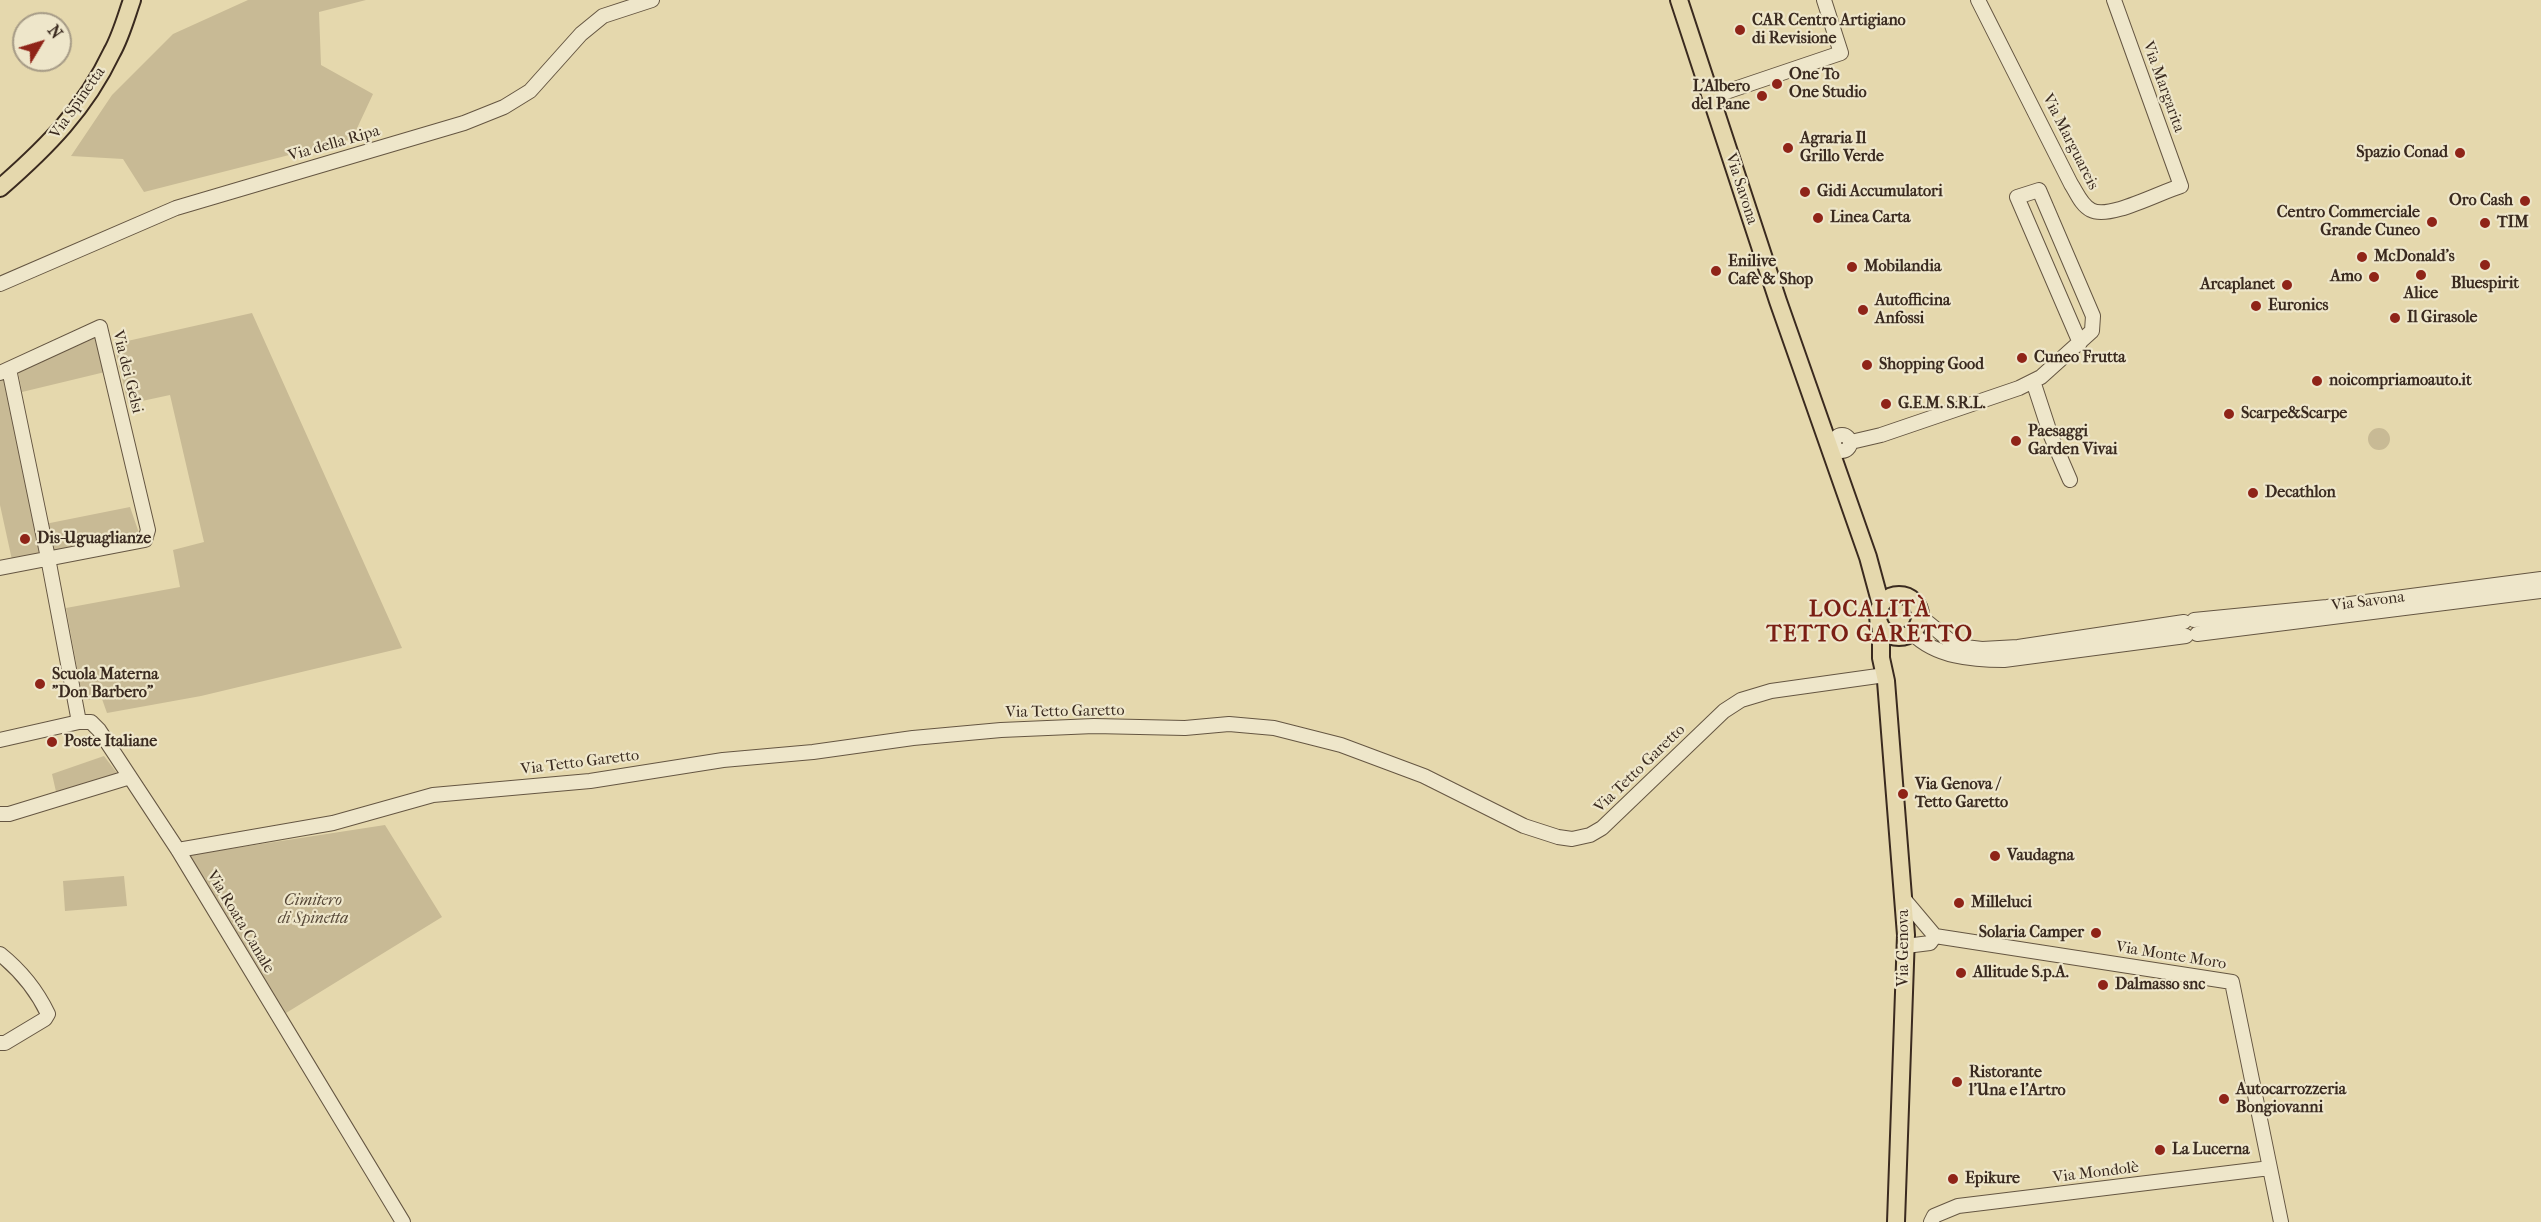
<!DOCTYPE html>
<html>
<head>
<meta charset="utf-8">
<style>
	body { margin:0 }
	#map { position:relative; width:2541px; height:1222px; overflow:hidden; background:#e5d8ad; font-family:"IM FELL French Canon",serif }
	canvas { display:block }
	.north { position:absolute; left:12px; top:12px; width:60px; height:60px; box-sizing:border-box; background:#eee6ca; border:2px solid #a69b86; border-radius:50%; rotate:52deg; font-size:16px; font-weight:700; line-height:24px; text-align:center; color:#3a2a1f }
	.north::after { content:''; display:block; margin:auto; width:21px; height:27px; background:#8f2418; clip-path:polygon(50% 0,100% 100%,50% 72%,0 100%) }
</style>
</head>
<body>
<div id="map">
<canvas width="2541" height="1222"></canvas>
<div class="north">N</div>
</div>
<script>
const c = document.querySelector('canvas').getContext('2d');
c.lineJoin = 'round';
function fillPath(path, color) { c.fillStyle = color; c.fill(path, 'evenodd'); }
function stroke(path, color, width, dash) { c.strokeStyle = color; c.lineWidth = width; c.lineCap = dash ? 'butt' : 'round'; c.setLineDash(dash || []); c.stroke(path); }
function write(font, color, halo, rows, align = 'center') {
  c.font = font + ' "IM FELL French Canon",serif'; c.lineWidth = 4.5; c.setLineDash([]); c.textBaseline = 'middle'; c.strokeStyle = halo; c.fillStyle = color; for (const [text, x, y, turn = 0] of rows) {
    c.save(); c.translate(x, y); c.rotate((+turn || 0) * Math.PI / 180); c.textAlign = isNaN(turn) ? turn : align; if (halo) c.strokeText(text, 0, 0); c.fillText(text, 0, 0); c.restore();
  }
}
fillPath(new Path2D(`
	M248,0H366L319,12L321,65L373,94L352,139L144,192L123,159L71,156L112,95L173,34Z
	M252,313L402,648L201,696L107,713L102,699L83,700L66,608L180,587L173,550L204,542L170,395L128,404L114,344Z
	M97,336L105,372L22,392L18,371Z
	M4,377L41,555L12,560L0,505V379Z
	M2368 439a11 11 0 1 1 22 0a11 11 0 1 1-22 0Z
	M130,507L140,536L50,554L45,524Z
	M104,756L120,777L57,796L52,774Z
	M385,825L442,917L286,1013L190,855Z
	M124,876L127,906L65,911L63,881Z`), '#c8ba95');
const minor = new Path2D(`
	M1978,0L2071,184C2077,193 2081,205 2091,210C2109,220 2160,192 2181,186L2114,0
	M1711,97L1841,53L1824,0
	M0,284L176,208L464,123L504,107L530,91L581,34L603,16L652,0
	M9,369L48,558L79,722
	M0,373L100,327L148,530L145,540L0,568
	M2033,381L2051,436L2070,480
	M1834 443a8 8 0 1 1 16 0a8 8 0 1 1-16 0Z
	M1851,442L1881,435L2019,388L2041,377L2092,331L2093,316L2039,190L2017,197L2080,343
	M1921,617L1949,640L1965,647L1982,649L2018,647L2184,622
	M2194,620L2327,607L2541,579
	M1912,633C1936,657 1972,660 2004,660L2186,636
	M2197,634L2541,591
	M0,740L79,722H91L99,730L178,850L403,1222
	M0,814H9L130,777
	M178,850L333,823L433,795L590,781L723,760L813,752L913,738L1001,730L1094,726L1185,728L1229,724L1274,728L1341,745L1424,776L1524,826L1558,837L1572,839L1590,835L1602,828L1724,711L1741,700L1771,691L1885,675
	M1903,898L1935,936L2232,982L2281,1222
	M1906,946L1930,943L1935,936
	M0,954C20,970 37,991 48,1014L45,1019L5,1043H0
	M1931,1222L1934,1216L1958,1206L2270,1168`);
const major = new Path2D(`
	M1679,0L1778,301L1868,557L1881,605
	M0,188C47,147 85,109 112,52C121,36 126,17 132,0
	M1878 616a21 21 0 1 1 42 0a21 21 0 1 1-42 0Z
	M1881,628V658L1886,681L1906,935L1896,1222`);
stroke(minor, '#655642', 16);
stroke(major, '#3a2a1f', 20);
stroke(minor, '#eee6ca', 14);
stroke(major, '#e5d8ad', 16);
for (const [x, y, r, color] of [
	[1740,30,6,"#8f2418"],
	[1777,84,6,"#8f2418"],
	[1762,96,6,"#8f2418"],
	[1788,148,6,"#8f2418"],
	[2460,153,6,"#8f2418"],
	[1805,192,6,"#8f2418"],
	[2525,201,6,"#8f2418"],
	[1818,218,6,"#8f2418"],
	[2432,222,6,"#8f2418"],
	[2485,223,6,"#8f2418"],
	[2362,257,6,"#8f2418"],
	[2485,265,6,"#8f2418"],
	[1852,267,6,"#8f2418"],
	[1716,271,6,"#8f2418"],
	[2421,275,6,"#8f2418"],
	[2374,277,6,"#8f2418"],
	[2287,285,6,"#8f2418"],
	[2256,306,6,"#8f2418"],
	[1863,310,6,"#8f2418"],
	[2395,318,6,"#8f2418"],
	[2022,358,6,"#8f2418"],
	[1867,365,6,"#8f2418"],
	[2317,381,6,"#8f2418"],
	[1886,404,6,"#8f2418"],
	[2229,414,6,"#8f2418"],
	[2016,441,6,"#8f2418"],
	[2253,493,6,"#8f2418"],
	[25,539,6,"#8f2418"],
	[40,684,6,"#8f2418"],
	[52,742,6,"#8f2418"],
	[1903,794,6,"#8f2418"],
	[1995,856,6,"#8f2418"],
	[1959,903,6,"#8f2418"],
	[2096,933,6,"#8f2418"],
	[1961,973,6,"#8f2418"],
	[2103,985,6,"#8f2418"],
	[1957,1082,6,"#8f2418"],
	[2224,1099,6,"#8f2418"],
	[2160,1150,6,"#8f2418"],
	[1953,1179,6,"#8f2418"]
]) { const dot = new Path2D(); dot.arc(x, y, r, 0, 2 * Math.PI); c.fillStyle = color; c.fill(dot); stroke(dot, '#eee6ca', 2); }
write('bold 16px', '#3a2a1f', '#eee6ca', [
	["CAR Centro Artigiano",1752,21],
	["di Revisione",1752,39],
	["One To",1789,75],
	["One Studio",1789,93],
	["L'Albero",1750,87,"right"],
	["del Pane",1750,105,"right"],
	["Agraria Il",1800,139],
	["Grillo Verde",1800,157],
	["Spazio Conad",2448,153,"right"],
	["Gidi Accumulatori",1817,192],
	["Oro Cash",2513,201,"right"],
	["Centro Commerciale",2420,213,"right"],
	["Grande Cuneo",2420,231,"right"],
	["Linea Carta",1830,218],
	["TIM",2497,223],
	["McDonald's",2374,257],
	["Enilive",1728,262],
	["Cafè & Shop",1728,280],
	["Mobilandia",1864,267],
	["Amo",2362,277,"right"],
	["Bluespirit",2485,284,"center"],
	["Arcaplanet",2275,285,"right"],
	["Alice",2421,294,"center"],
	["Autofficina",1875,301],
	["Anfossi",1875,319],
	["Euronics",2268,306],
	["Il Girasole",2407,318],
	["Cuneo Frutta",2034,358],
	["Shopping Good",1879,365],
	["noicompriamoauto.it",2329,381],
	["G.E.M. S.R.L.",1898,404],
	["Scarpe&Scarpe",2241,414],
	["Paesaggi",2028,432],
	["Garden Vivai",2028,450],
	["Decathlon",2265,493],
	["Dis-Uguaglianze",37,539],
	["Scuola Materna",52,675],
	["\"Don Barbero\"",52,693],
	["Poste Italiane",64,742],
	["Via Genova /",1915,785],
	["Tetto Garetto",1915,803],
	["Vaudagna",2007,856],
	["Milleluci",1971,903],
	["Solaria Camper",2084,933,"right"],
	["Allitude S.p.A.",1973,973],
	["Dalmasso snc",2115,985],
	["Ristorante",1969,1073],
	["l’Una e l’Artro",1969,1091],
	["Autocarrozzeria",2236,1090],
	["Bongiovanni",2236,1108],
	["La Lucerna",2172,1150],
	["Epikure",1965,1179]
], 'left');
write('16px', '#3a2a1f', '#eee6ca', [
	["Via Margarita",2163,87,70],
	["Via Spinetta",78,103,-55],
	["Via Marguareis",2070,142,63],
	["Via della Ripa",334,144,-16],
	["Via Savona",1741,189,72],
	["Via dei Gelsi",127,372,76],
	["Via Savona",2368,602,-7],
	["Via Tetto Garetto",1065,712,-1],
	["Via Tetto Garetto",580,763,-7],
	["Via Tetto Garetto",1640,769,-44],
	["Via Roata Canale",240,922,59],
	["Via Genova",1904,948,-90],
	["Via Monte Moro",2171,956,9],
	["Via Mondolè",2096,1173,-7]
]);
write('italic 16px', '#564737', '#eee6ca', [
	["Cimitero",313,901],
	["di Spinetta",313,919]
]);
c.letterSpacing = '1.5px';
write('bold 22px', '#7a1f14', '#eee6ca', [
	["LOCALITÀ",1870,611],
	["TETTO GARETTO",1870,636]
]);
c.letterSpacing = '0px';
</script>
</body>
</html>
